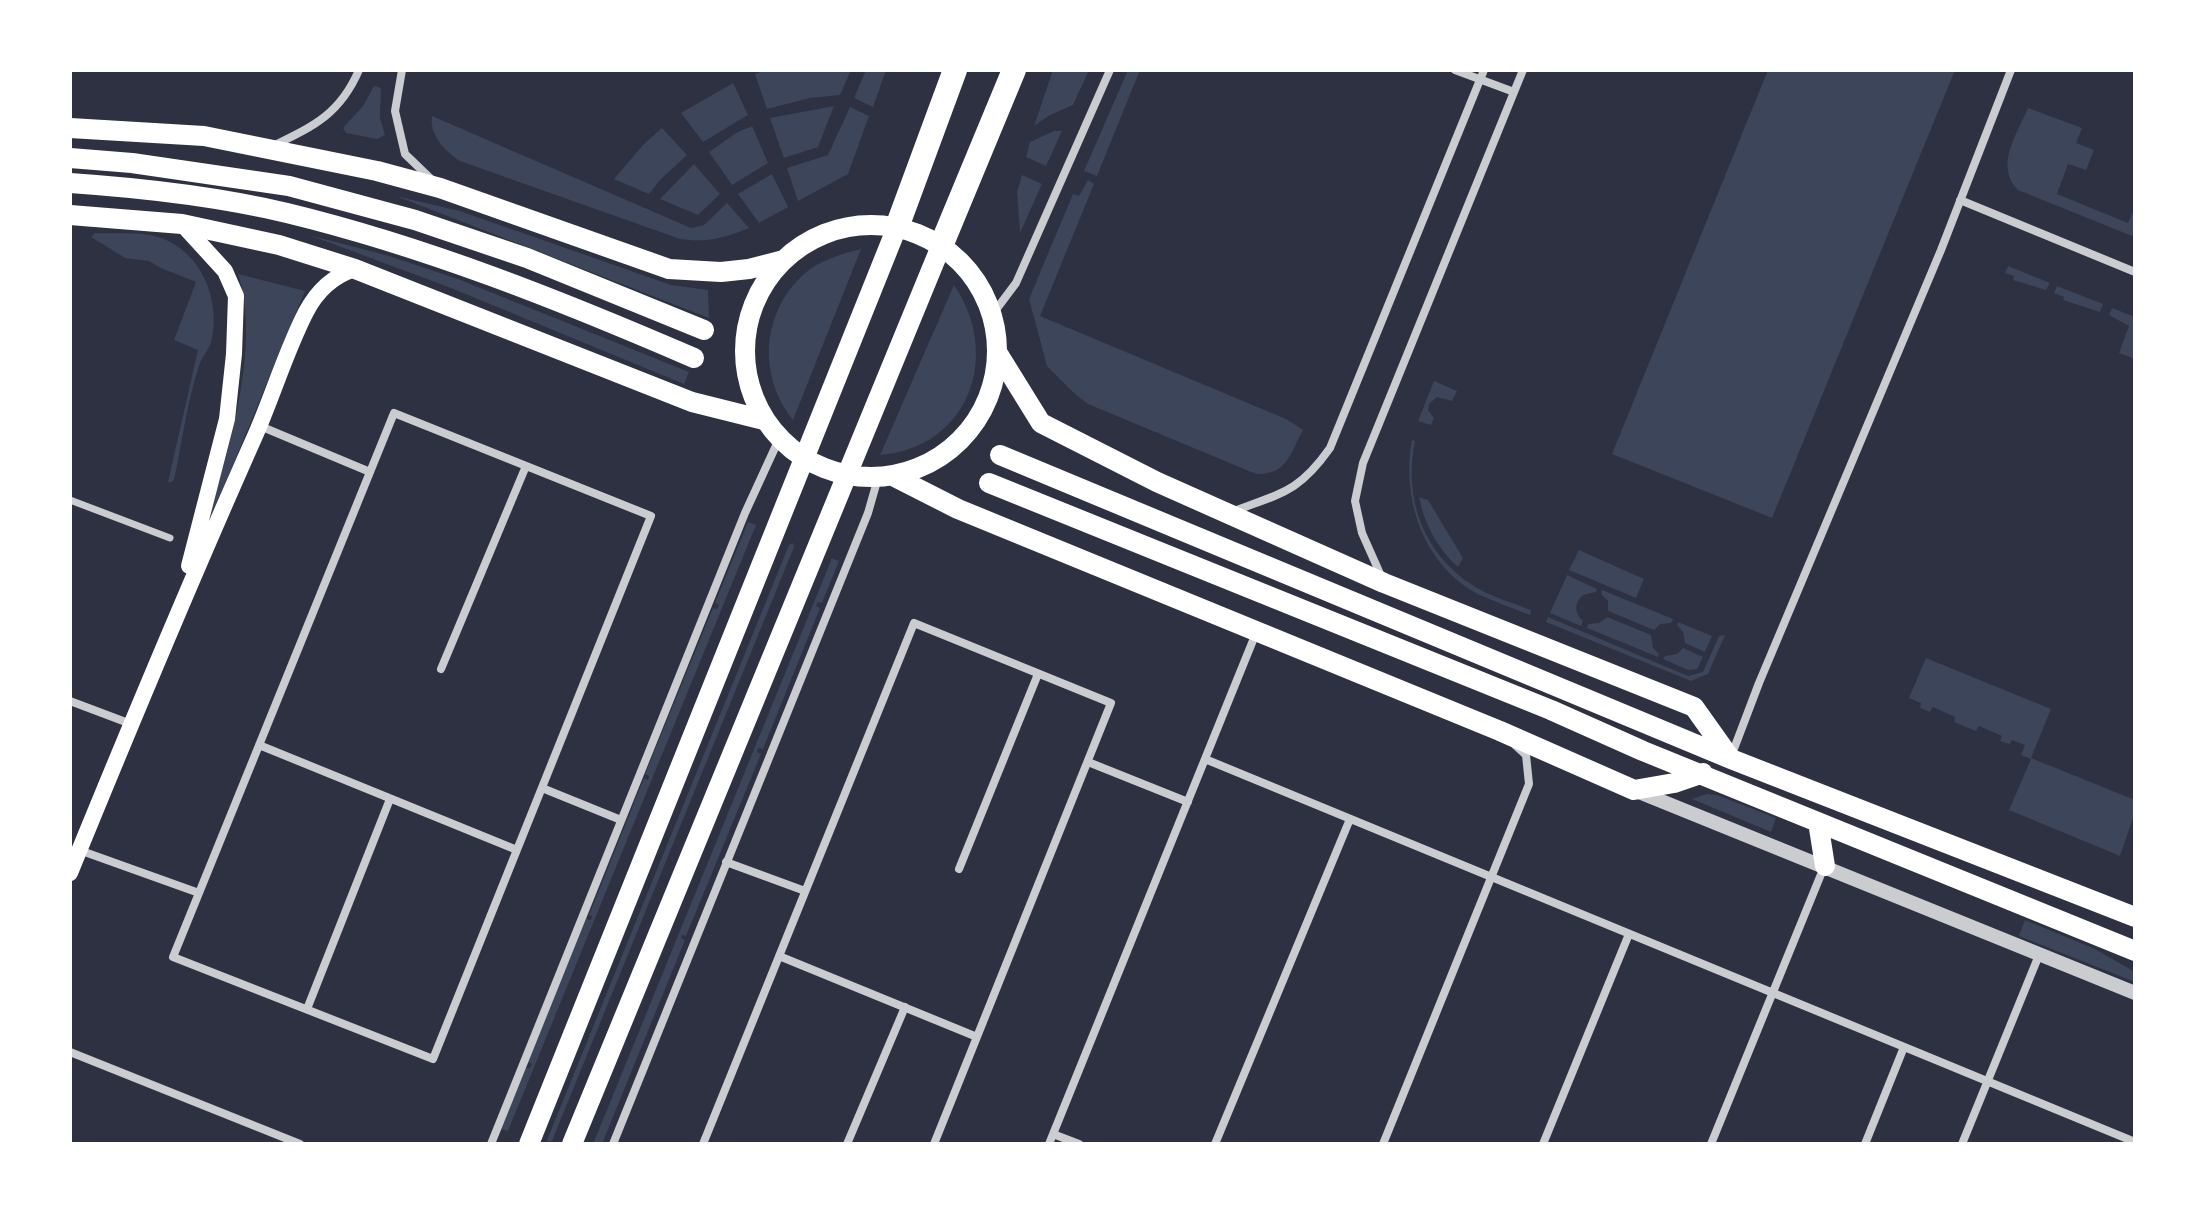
<!DOCTYPE html>
<html>
<head>
<meta charset="utf-8">
<style>
	body { margin:0 }
	#map { position:relative; width:2205px; height:1214px; overflow:hidden; background:#2d3142; font-family:"Space Grotesk",sans-serif }
	canvas { display:block }
	.frame { position:absolute; inset:0; border:72px solid #fff; pointer-events:none }
</style>
</head>
<body>
<div id="map">
<canvas width="2205" height="1214"></canvas>
<div class="frame"></div>
</div>
<script>
const c = document.querySelector('canvas').getContext('2d');
c.lineJoin = 'round';
function fillPath(path, color) { c.fillStyle = color; c.fill(path, 'evenodd'); }
function stroke(path, color, width, dash) { c.strokeStyle = color; c.lineWidth = width; c.lineCap = dash ? 'butt' : 'round'; c.setLineDash(dash || []); c.stroke(path); }
fillPath(new Path2D(`
	M766,70H851L840,95L810,98L767,109L755,74Z
	M866,70H886L873,107L854,98Z
	M1053,70H1089L1073,105L1050,115L1034,126Z
	M1128,70H1140L1097,176L1084,171Z
	M1768,70H1955L1772,518L1612,454Z
	M733,83L748,115L703,142L681,113Z
	M374,86L381,88L380,118L385,135L377,139L346,133L343,128L363,106Z
	M834,106L818,147L784,158L770,118Z
	M850,107L869,116L848,174L798,201L787,168L828,155Z
	M2028,108L2082,128L2076,143L2094,150L2086,170L2068,164L2057,194L2128,223L2135,207V231L2132,236L2018,190C1994,166 2017,134 2028,108Z
	M432,116L691,228L704,225L727,203L749,228C724,238 706,243 680,239L460,161C445,151 429,135 432,116Z
	M752,126L768,163L732,185L709,152L736,133Z
	M662,128L687,155L660,180L649,194L614,179L644,144Z
	M1054,131H1062L1046,166L1026,157L1030,142Z
	M694,164L720,194L698,215L660,199Z
	M772,174L788,207L759,223L738,194Z
	M1022,175L1042,184L1020,233L1017,192Z
	M1088,180L1094,184L1040,316L1286,419L1303,430C1290,454 1287,475 1256,474L1088,404L1075,394L1047,366L1029,299L1073,194L1079,196Z
	M396,196L460,211L671,285L708,290L709,318Z
	M95,233C113,234 132,232 150,235C198,244 221,296 212,339C210,349 202,356 199,366C187,402 182,443 174,480L171,482H168L198,350L174,340L196,282L161,268L149,261L125,258L91,237Z
	M309,235L389,256L458,279L689,372L684,384L451,288Z
	M861,249L793,420C757,375 762,312 804,274C820,260 841,254 861,249Z
	M2008,266L2050,283L2046,290L2013,280L2014,276L2005,273Z
	M238,274L305,291L197,552C221,474 264,353 238,274Z
	M954,285C1002,355 969,448 880,455Z
	M2057,286L2103,304L2100,312L2063,300L2064,297L2054,293Z
	M2112,308L2135,317V359L2119,353L2129,326L2109,315Z
	M1434,381L1457,391L1452,401L1437,397L1429,404L1428,410L1434,418L1431,425L1418,421Z
	M1412,440L1415,441C1403,499 1424,555 1474,586C1491,597 1513,603 1531,610L1530,615C1513,608 1495,602 1478,594C1423,565 1401,498 1412,440Z
	M1419,497L1428,500L1463,558L1458,567C1438,549 1424,524 1419,497Z
	M748,522L756,525L508,1131L501,1129L526,1068H530L532,1064L528,1062L586,919L591,920L592,916L589,915L644,778L648,780L649,776L645,774L713,608L717,609L719,605L715,603Z
	M793,543L794,547L552,1141L548,1142L547,1140L789,545Z
	M1579,550L1644,579L1636,598L1569,570Z
	M832,558L839,561L822,603L818,602L816,606L820,608L763,749L758,748L757,752L761,754L686,936L682,935L681,938L685,940L602,1144H593Z
	M1567,575L1597,589L1596,592L1583,595C1574,603 1574,613 1583,621L1581,626L1550,613Z
	M1602,590L1673,619L1671,623L1660,624L1654,630L1608,611V601L1601,594Z
	M1548,617L1688,676L1703,672L1719,636L1725,635L1708,674L1691,681L1546,622Z
	M1607,617L1651,635L1653,648L1659,654L1658,657L1587,628L1588,624L1599,623Z
	M1678,622L1712,636L1705,652L1685,643L1683,632L1677,625Z
	M1683,648L1703,657L1697,669L1688,670L1663,659L1665,656L1677,654Z
	M1926,658L2051,709L2031,758L2135,800V812L2120,856L2009,810L2031,759L2021,755L2025,745L2012,740L2010,744L2000,741L2002,736L1979,726L1976,731L1954,722L1955,717L1933,707L1930,712L1920,708L1921,703L1909,698Z
	M1707,794L1717,795L1776,818L1771,832L1692,799Z
	M2025,920L2095,949L2135,972V982L2019,936Z`), '#3c4559');
stroke(new Path2D(`
	M70,500L170,538`), '#caccd0', 7);
stroke(new Path2D(`
	M402,70L395,111L405,154L431,179
	M1455,70L1514,92
	M273,146C314,126 340,114 359,70
	M1960,200L2135,272
	M992,315L1016,283L1110,70
	M394,413L651,516L433,1059L173,957Z
	M260,426L370,472
	M1234,511C1282,493 1299,492 1330,448L1484,70
	M1382,578L1362,533L1355,501L1363,463L1523,70
	M441,669L526,466
	M70,701L131,724
	M259,745L517,850
	M1732,754L1759,683L1941,250L2011,70
	M1205,759L2135,1142
	M1088,762L1188,802
	M542,788L621,820
	M79,850L199,893
	M726,862L805,891
	M959,869L1038,674
	M779,956L977,1037
	M307,1009L390,799
	M70,1052L300,1144
	M1053,1134L1079,1144
	M491,1144L745,513L779,439
	M613,1144L868,513L878,478
	M703,1144L914,623L1111,703L934,1144
	M847,1144L905,1007
	M1049,1144L1256,633
	M1215,1144L1350,819
	M1383,1144L1529,784L1526,755L1515,745
	M1543,1144L1629,934
	M1711,1144L1824,867
	M1865,1144L1904,1047
	M1962,1144L2039,955`), '#caccd0', 8);
stroke(new Path2D(`
	M1634,790L2135,993`), '#caccd0', 14);
stroke(new Path2D(`
	M182,224L225,271L236,296L234,354L227,419L189,566
	M70,873C130,726 191,580 255,436C273,395 286,351 306,312C317,291 333,276 355,269`), '#fff', 16);
stroke(new Path2D(`
	M70,128L204,136L377,171L440,188L669,269L721,272L749,269L784,260
	M70,158L132,163L289,186L415,220L527,258L704,330
	M70,183C143,188 216,196 287,213C427,247 562,301 694,358
	M70,215L182,224L279,245L355,269L692,402L764,420
	M745 351a126 126 0 1 1 252 0a126 126 0 1 1-252 0Z
	M997,352L1041,423L1157,482L1384,583L1694,707L1731,759
	M1000,455L1731,759L2135,917
	M893,476L958,509L1500,731L1634,790L1674,783L1703,773
	M989,483L1551,710L1643,751L2135,951
	M1818,822L1825,866
	M529,1144L897,227
	M572,1144L941,246`), '#fff', 20);
stroke(new Path2D(`
	M897,227L955,70
	M941,246L1014,70`), '#fff', 24);
</script>
</body>
</html>
